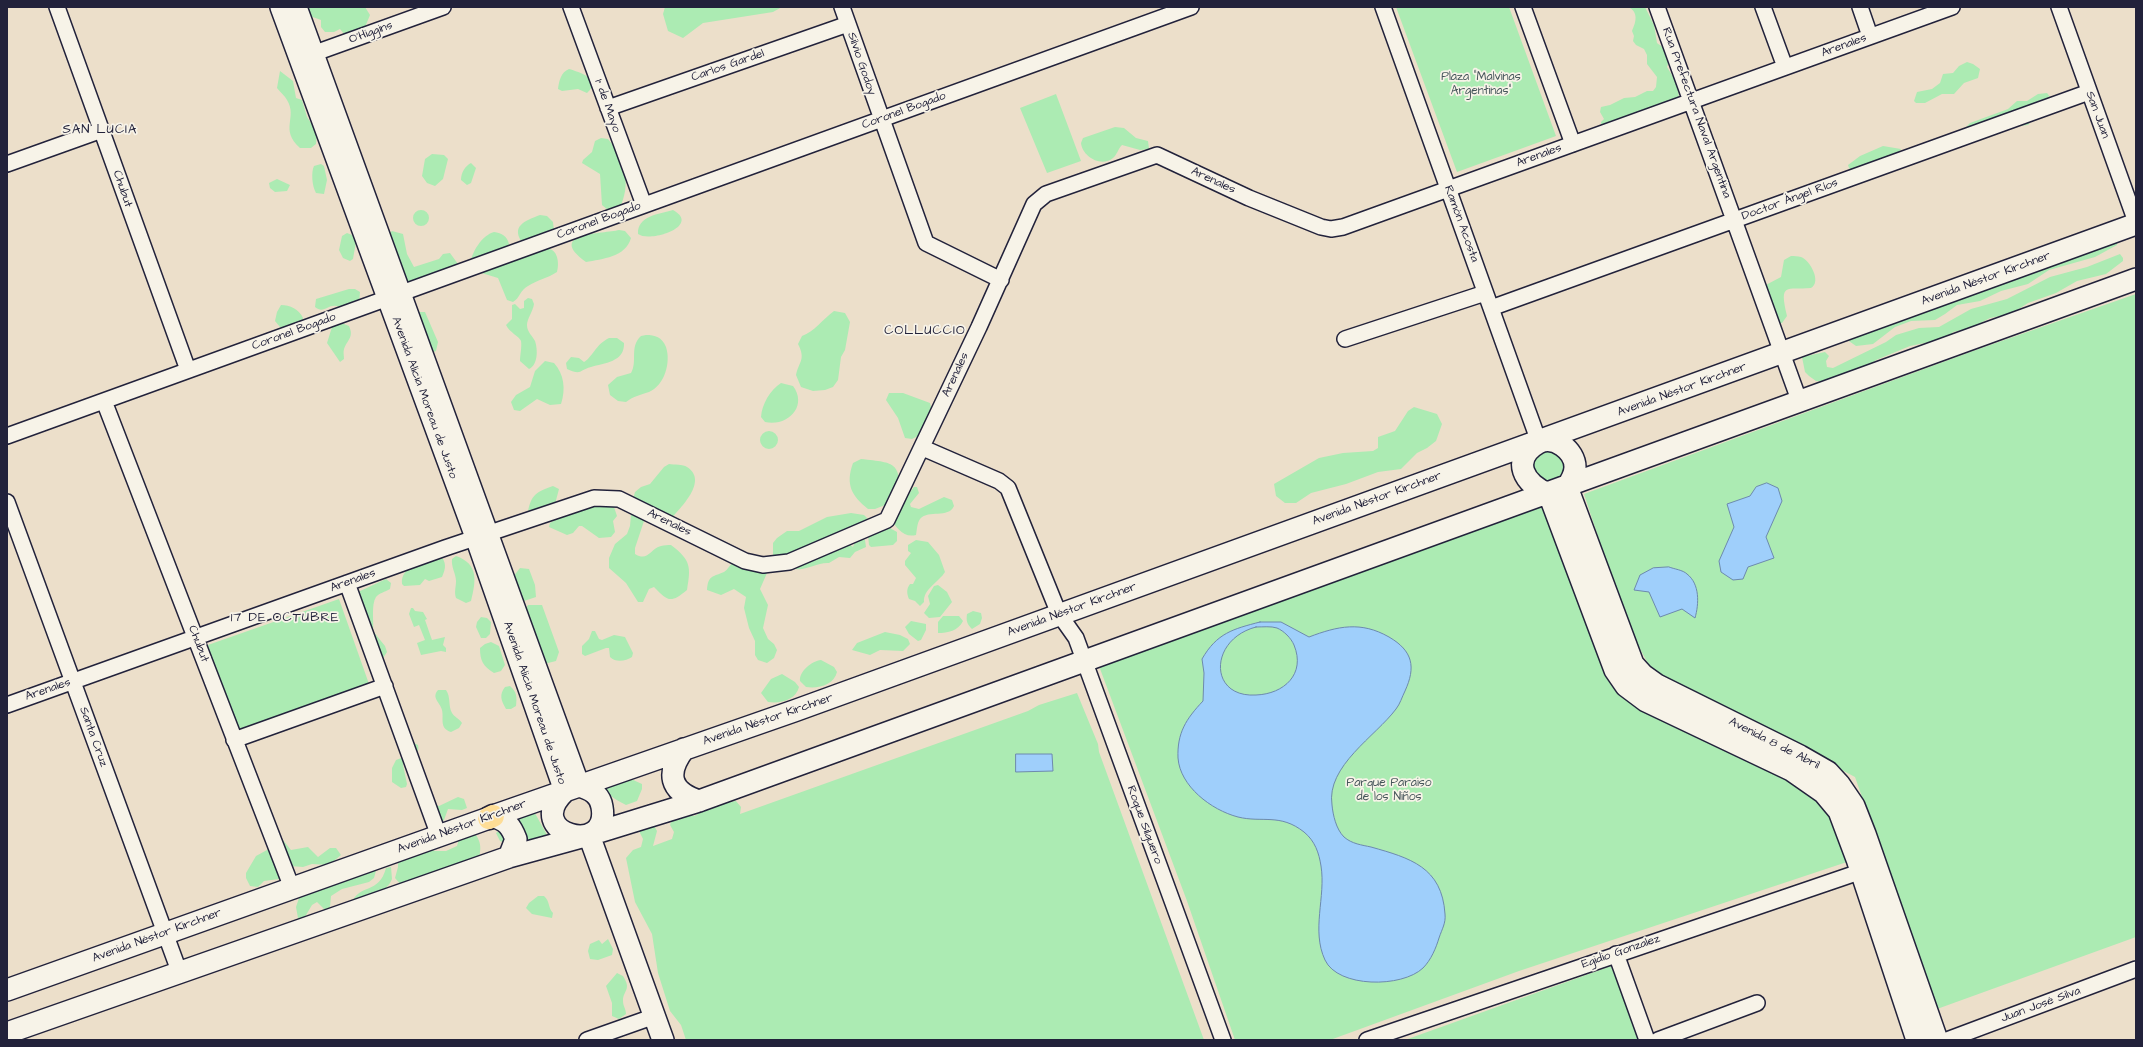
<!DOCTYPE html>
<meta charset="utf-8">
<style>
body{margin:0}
#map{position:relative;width:2143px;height:1047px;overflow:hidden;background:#ecdfca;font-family:"Architects Daughter",sans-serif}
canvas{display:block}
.frame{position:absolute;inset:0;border:8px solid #22223b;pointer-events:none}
</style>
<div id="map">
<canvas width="2143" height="1047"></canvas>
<div class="frame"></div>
</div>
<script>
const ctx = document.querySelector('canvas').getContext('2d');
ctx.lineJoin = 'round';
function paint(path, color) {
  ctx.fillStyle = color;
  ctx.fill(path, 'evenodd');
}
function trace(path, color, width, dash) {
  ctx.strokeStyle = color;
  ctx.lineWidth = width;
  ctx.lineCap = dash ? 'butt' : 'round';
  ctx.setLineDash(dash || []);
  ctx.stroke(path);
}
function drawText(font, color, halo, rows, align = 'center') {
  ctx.font = font + ' "Architects Daughter",sans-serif';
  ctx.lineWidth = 3.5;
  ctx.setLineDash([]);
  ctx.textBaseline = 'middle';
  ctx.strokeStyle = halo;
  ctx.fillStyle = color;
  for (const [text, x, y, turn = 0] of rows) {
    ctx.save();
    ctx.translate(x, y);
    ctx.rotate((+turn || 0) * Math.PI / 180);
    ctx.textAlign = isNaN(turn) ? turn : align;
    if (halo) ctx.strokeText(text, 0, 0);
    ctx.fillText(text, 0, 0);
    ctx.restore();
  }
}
paint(new Path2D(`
 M 303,7 L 365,7 L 370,15 L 363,32 L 345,35 L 340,29 L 334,32 L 325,32 L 321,27 L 321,20 L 310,16 Z
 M 665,7 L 782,7 L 773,12 L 703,23 L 683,38 L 668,31 L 663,14 Z
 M 1396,7 L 1509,7 L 1556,136 L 1457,172 Z
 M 1628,7 L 1645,7 L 1654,25 L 1657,43 C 1666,49 1672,55 1667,67 L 1678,85 L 1679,100 L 1628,118 L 1625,116 L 1601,126 L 1601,122 L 1604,119 L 1600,112 L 1601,107 L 1610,105 L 1624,98 L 1635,97 L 1647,91 L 1653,91 L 1656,87 L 1657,77 L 1647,64 L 1647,55 L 1644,49 L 1636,45 L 1633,41 L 1634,36 L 1632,31 C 1636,22 1639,12 1628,7 Z
 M 1967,62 L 1973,64 L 1980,69 L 1978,78 L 1964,83 L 1954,94 L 1942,94 L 1925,103 L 1916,103 L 1914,101 L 1917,92 L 1932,89 L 1940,83 L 1943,74 L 1953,73 L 1959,66 Z
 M 569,69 C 579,72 603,79 587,93 L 578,89 L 562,91 L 558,89 C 559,81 561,72 569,69 Z
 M 280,71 L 293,81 L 296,98 L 302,100 L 307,117 L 317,132 L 316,144 L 311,148 L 300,148 C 279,129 298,118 287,100 C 285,96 280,92 277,88 Z
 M 2047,93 L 2051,98 L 2028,125 L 1961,132 L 1970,123 L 2008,109 L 2017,101 L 2027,101 L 2038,94 Z
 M 1056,94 L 1081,161 L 1047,173 L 1020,108 Z
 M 1115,127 L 1124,128 L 1136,138 L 1148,141 L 1149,149 L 1140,150 L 1122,145 C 1118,149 1117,155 1113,158 C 1101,168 1082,156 1081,143 L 1083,138 Z
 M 601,138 L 608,139 C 625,159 632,185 619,209 L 609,211 L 602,205 L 600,174 L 582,163 L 583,160 L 592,152 L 595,141 Z
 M 1883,146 L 1901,149 L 1897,155 L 1855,172 L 1849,168 L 1848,165 L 1860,156 Z
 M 432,154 L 444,155 L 448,159 L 443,179 L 435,186 L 427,183 L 422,176 L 425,159 Z
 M 471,163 L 476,168 L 471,183 L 467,185 L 461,180 C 461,173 465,166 471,163 Z
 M 321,164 L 324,166 L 327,180 L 324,194 L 316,193 C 312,186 311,172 314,166 Z
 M 277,179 L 290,185 L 287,191 L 275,192 L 270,188 L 269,183 Z
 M413 218a8 8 0 1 1 16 0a8 8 0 1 1-16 0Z
 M 673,210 C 702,226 650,243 638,234 C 637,216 659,214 673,210 Z
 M 540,215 L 547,216 L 553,222 L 554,231 L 524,245 C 509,226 525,221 540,215 Z
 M 619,230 L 625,231 L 631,238 C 626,257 602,259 586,262 C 545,232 604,234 619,230 Z
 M 392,231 L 403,234 L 407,254 L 414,267 L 439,259 L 443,254 L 450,253 L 458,264 L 452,281 L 412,295 L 385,238 Z
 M 494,232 C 502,233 507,236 509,244 L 507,249 C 513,252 520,257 527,256 C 533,256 537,252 542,250 C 557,244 560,262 557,272 C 548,278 537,280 528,286 C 520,290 520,298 513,302 L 507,300 L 498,278 L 475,271 L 470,265 C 471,253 482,235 494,232 Z
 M 347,233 L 352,235 L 356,242 L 353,259 L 350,261 L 343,258 L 339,250 L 342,236 Z
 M 2113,239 L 2117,242 L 2117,245 L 2095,257 L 2049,270 L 2028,284 L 2001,291 L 1980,301 L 1957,305 L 1945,314 L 1935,320 L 1911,321 L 1895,327 L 1873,344 L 1856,346 L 1846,339 Z
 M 2120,254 L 2123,258 L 2123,261 L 2106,274 L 2077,281 L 2056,293 L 2028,303 L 2011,314 L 1990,318 L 1971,328 L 1953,332 L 1949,338 L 1910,346 L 1876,360 L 1863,370 L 1824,382 L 1816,381 L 1809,376 L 1805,372 L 1802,357 L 1825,352 L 1829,356 L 1826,361 L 1827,367 L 1833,368 L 1886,342 L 1896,335 L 1919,328 L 1939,327 L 1971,309 L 2007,299 L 2050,277 L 2087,267 Z
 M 1791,256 C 1794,256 1798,256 1801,257 C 1810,260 1822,282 1811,288 C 1786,290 1779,282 1787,316 L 1782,323 L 1779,323 L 1762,287 L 1781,277 L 1784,260 Z
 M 349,289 L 355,289 L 360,292 L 359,303 L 345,310 C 329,298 326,316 315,307 L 316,299 Z
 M 2136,294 L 2136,937 L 1937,1009 L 1855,777 L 1651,669 L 1627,625 L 1584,494 L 1973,351 Z
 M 528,298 L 532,299 L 534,304 C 533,311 527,319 527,325 C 527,332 532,335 535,341 C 538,350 538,365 529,369 L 520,361 C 520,355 522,347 521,341 C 520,337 509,332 506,325 L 512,319 L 512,305 L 515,304 L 520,309 L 524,308 L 524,301 Z
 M 281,305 C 290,305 299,309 303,318 L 302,323 L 287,331 L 280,327 L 275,321 L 277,312 Z
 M 834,311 L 845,313 L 850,322 L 845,350 L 841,357 L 838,380 L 833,387 L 825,390 L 813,391 L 801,387 L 796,375 C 799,361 806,360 798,344 L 802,336 C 814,332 823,319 834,311 Z
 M 419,312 L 425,312 L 438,342 L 436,351 L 428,355 L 416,317 Z
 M 339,322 L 349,326 C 354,337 348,339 344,349 C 343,352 344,356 344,359 L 340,362 L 327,343 L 332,327 Z
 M 646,335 C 655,335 662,337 666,347 C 671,362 665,385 649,392 C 640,395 634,396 626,402 L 618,401 L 610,395 L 608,385 L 617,377 L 631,373 C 638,361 629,347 641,336 Z
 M 609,338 L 617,338 L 624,343 C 625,362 604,363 591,367 C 579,370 582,376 567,369 L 566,363 L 571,357 L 579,358 L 584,362 C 591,359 596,344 609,338 Z
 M 545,361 L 554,363 C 564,374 566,389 561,404 L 550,405 L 537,399 L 520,411 L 514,410 L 511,402 L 516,395 L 530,387 L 535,371 Z
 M 781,383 L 793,386 C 808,406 788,427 765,422 L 761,417 C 762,404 770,390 781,383 Z
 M 889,393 L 903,393 L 930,403 L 932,411 L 924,433 L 912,439 L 905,438 L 898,418 L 886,400 Z
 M 1414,407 L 1437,414 L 1442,424 L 1436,441 L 1427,448 L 1417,453 L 1401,469 L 1378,472 L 1346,484 L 1311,493 L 1296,503 L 1285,503 L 1276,496 L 1274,484 L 1319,458 L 1343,453 L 1373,451 L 1378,448 L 1378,437 L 1395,431 L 1408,411 Z
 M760 440a9 9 0 1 1 18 0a9 9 0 1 1-18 0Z
 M 1542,446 L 1566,457 L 1565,476 L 1542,487 L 1529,461 Z
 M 861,459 C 897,463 900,462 900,499 L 875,509 L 868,509 C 852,496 845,485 853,463 Z
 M 669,464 C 674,465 683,464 687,467 C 709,481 680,508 671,519 L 649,519 L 644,521 L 635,548 L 635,554 C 648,562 650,549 661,546 C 664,545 668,545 671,545 C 691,560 691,567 687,590 C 670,604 668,601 654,587 L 649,589 L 643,602 L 638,602 L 626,583 L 609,568 L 609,558 L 615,544 L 627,534 L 630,526 L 632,503 L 635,492 L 641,487 L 650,484 L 664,467 Z
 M 553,486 L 559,489 L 554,508 L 537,520 L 528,512 C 531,494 537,492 553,486 Z
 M 914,487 L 917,487 L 919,493 L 910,504 L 911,507 L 919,509 L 944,497 L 952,500 L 954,506 C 948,519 929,509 920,519 C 917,523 917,530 916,535 C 903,538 897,528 890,518 Z
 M 583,503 L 613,504 L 617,516 L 613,521 L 615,532 L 611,537 L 599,538 L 582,526 L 579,526 L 573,533 L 567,535 L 549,527 L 550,523 Z
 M 1544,506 L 1618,692 L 1640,710 L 1788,779 L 1815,799 L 1831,816 L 1847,862 L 1519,971 L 1330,1040 L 1235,1040 L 1187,901 L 1099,666 L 1367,570 L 1375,564 L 1398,559 L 1451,539 L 1462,532 L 1479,526 L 1489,526 Z
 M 851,513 L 864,515 L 868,519 L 866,525 L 775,562 L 773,555 L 773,543 L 777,538 L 787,531 L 799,531 L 827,517 Z
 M 888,527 L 897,532 L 897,541 L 893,545 L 871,547 L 869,545 L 868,535 Z
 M 856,538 L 865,540 L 866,547 L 855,552 L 850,558 L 839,557 L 829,563 C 818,562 805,571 796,569 L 796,566 L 848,543 L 853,547 Z
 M 916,540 L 928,542 L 939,555 L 945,572 C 939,582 923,589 924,602 L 920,606 L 915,601 L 909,599 C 907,594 906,589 910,584 L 913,584 L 916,578 L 905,565 L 905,561 L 911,553 L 908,551 L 908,545 Z
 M 439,554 C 447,562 446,568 442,577 L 429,581 L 425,579 L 420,585 L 404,586 L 402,584 C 400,566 425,560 439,554 Z
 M 456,556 C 479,564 476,581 471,601 L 466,603 L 456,598 C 454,592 456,587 456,581 C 456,574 451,567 452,559 Z
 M 733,563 L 765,571 L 767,573 L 760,589 L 768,605 L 763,628 L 768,639 L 774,644 L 777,650 L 774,658 L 767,663 L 758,660 L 755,655 L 755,641 L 749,628 L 744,608 L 746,597 L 734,589 L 721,595 L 707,590 C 708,575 713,577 724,572 C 728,570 729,565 733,563 Z
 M 520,568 L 529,569 L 535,585 L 536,597 L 524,601 L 513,591 L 513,577 Z
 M 386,579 L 391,583 L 390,589 C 385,592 379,593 376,597 C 371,605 374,621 373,631 L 385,646 L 387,652 L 381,661 L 358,592 Z
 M 938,585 L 947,592 L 952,602 L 940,617 L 929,618 L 924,613 L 930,604 L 928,596 L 934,586 Z
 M 339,599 L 369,684 L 236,731 L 205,646 Z
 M 528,605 L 542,605 L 559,652 L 556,661 L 540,665 L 521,616 Z
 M 411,608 L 413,608 L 415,611 L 423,612 L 427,619 L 425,620 L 432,640 L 445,637 L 443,645 L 446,648 L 446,652 L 441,651 L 421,655 L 417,643 L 425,640 L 419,625 L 414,627 L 409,614 Z
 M 973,611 L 981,613 L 982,618 L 980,624 L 972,629 C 967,624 966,621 967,614 Z
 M 943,616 L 959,616 L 963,621 C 958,631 948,633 938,633 L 938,622 Z
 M 481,617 L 487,618 L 491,622 L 490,634 L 486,638 L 481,638 L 476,627 L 477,622 Z
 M 911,621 L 926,624 L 926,630 L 921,640 L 918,641 L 909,634 L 905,627 Z
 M 592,631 L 595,631 L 599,639 L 602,640 L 614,635 L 625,637 L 633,653 L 632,657 C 626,661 616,663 610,657 L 609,648 L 606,648 L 585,656 L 582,654 L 582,646 L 589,639 Z
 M 885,632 L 900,635 L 908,639 L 910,644 L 903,651 L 880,650 L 870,655 L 852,650 L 857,643 Z
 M 491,642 L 499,646 L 505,665 L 501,671 L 494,673 C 483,666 480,661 480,648 L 485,644 Z
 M 821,660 L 834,667 L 837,672 C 834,685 818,689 806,687 L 800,681 C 799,671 812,661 821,660 Z
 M 782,674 L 795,682 L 799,687 C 796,700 780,704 768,702 L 761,693 L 771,679 Z
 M 510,686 C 517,692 517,697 516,706 L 511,709 L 506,709 C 501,700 499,695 505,687 Z
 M 438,690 L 446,690 C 451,697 448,706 452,713 C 454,717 459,718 462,723 L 459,728 L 451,732 C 439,728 444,719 442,710 C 440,702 431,698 438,690 Z
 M 1077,693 L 1098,744 L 1099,752 L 1204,1040 L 686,1040 L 681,1025 L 670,1011 L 658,973 L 652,934 L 635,902 L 626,858 L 633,850 L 641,847 L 643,839 L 639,831 L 642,823 L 652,822 L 657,831 L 653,846 L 672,839 L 674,832 L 670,825 L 673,817 L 687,812 L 693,816 L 697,815 L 701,806 L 736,801 L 741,807 L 740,814 L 1028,711 L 1039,705 Z
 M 412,742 L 418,745 C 421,756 407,757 403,765 L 407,784 L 406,787 L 401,788 L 392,782 L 392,768 L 396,760 L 404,757 Z
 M 631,779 L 642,784 L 642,789 L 637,801 L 626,805 C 614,799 608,796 604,783 Z
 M 427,782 L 432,792 L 430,804 L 439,806 L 458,797 L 464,799 L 467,808 L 462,810 L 448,809 L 444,820 L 440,824 L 414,791 L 414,786 Z
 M 531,806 L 547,835 L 533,855 L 500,841 L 496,833 Z
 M 473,831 C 484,844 481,853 475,868 L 402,886 L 395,878 L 398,867 L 398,855 L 426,843 L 434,851 L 446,851 L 457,846 L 460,835 Z
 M 278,834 L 291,850 L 308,847 L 318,857 L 330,848 L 336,848 L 341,855 L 329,865 L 312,864 L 303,867 L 290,866 L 279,879 L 264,881 L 258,887 L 250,886 L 246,878 L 246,873 L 256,856 L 267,850 Z
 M 377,867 L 374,878 L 369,882 L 342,889 L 331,896 L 330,907 L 325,910 L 317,902 L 312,905 L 303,920 L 298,918 L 296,907 L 300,895 Z
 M 391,867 L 392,879 C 386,894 367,898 352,903 C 359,883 379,895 386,868 Z
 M 538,896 L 544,896 C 550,901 548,908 553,913 L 552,918 L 532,914 L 526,908 L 529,903 Z
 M 608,939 L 613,949 L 612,955 L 598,960 L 590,959 L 588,951 L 590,944 L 599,940 L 602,944 Z
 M 1611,966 L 1639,1040 L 1405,1040 Z
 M 617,973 L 623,976 C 632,990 623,990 623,1001 C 623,1006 626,1009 626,1014 L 619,1019 L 612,1016 L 612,1003 L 606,986 Z`), '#acebb3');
const water = new Path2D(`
 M 1767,483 L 1778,488 L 1782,501 L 1766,537 L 1774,558 L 1748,567 L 1743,579 L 1733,580 L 1721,572 L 1719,561 L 1734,527 L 1727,504 L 1750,496 L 1756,487 Z
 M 1669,567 C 1674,569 1683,570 1687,574 C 1700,584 1699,604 1695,618 L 1682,609 L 1660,617 L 1649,592 L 1634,590 L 1640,575 L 1653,568 Z
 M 1260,622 L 1281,622 L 1309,637 C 1338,626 1361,621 1389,637 C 1413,651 1416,667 1405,691 C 1402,697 1400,704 1396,709 C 1376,736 1326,766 1332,805 C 1333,815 1336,829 1344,837 C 1352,844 1362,845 1371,847 C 1410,858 1442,867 1445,914 C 1446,923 1442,929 1439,938 C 1436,948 1431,960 1423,968 C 1402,988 1338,988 1325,960 C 1311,930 1326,897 1321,866 C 1319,853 1315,841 1304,832 C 1280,813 1262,823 1238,817 C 1211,810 1180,786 1178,758 C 1177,733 1186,719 1203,701 L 1204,673 L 1202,659 C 1217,633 1233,629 1260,622 ZM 1256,627 C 1263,627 1271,626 1277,628 C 1284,631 1291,638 1294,645 C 1306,674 1284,694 1256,695 C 1208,698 1209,639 1256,627 Z
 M 1016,754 L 1052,754 L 1053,771 L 1016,772 Z`);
paint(water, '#9fcffb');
trace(water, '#6d8aae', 1);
const minor = new Path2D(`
 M 57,7 L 188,370
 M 571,7 L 644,205
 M 842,7 L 926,243 L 1001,280
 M 1383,7 L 1539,442
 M 1523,7 L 1573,144
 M 1657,7 L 1799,400
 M 1763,7 L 1785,67
 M 1860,7 L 1870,36
 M 2059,7 L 2136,222
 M 304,57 L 443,7
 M 608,108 L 848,24
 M 7,164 L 102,130
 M 1491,308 L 2089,92
 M 1345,339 L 1485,293
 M 104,401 L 292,888
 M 7,436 L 1191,7
 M 923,448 L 999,481 L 1008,488 L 1059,614 L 1076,638 L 1223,1040
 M 7,502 L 179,971
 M 347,583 L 439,836
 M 7,705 L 445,548 L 594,498 L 619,499 L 745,561 L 763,565 L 789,562 L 887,520 L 979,327 L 1034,204 L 1046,194 L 1157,155 L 1249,198 L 1321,227 L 1331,229 L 1343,227 L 1952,7
 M 234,740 L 385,686
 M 1616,954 L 1647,1040
 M 587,1040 L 655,1016
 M 1367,1040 L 1871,868
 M 1658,1040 L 1757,1003
 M 1947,1040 L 2136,969`);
const secondary = new Path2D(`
 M 281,7 L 476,537 L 565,791 C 520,834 611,858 602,807 C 600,794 590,789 579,786 L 296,7
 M 1567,487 C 1571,481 1575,475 1575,467 C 1575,451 1554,434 1538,443 C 1510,459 1524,485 1549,494 L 1615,670 L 1626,686 L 1646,701 L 1791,770 L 1824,793 L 1839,811 L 1857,859 L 1917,1040
 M 1567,487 L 1633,664 L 1643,675 L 1657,685 L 1800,756 L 1828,772 L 1839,784 L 1854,806 L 1865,834 L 1937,1040
 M 684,749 C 666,773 669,791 699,801
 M 493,816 L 794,711 L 2136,224
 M 493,816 C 507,821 511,826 516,839 L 509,857
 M 589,835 L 663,1040
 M 7,990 L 489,818
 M 7,1033 L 509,857 L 589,835 L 699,801 L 2136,279`);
const primary = new Path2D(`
 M 489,818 L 493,816`);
trace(minor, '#22223b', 18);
trace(secondary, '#22223b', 24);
trace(primary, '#22223b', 25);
trace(minor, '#f7f3e8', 15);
trace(secondary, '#f7f3e8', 21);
trace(primary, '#fedd96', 22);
drawText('12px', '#22223b', '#f7f3e8', [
 ["O'Higgins",371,33,-20],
 ["Arenales",1844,46,-20],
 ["Silvio Godoy",861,64,71],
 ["Carlos Gardel",728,66,-19],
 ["1° de Mayo",607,106,70],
 ["Coronel Bogado",904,111,-20],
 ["Rua Prefectura Naval Argentina",1696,113,70],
 ["San Juan",2097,115,70],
 ["Arenales",1539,156,-20],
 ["Arenales",1213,181,25],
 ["Chubut",122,189,71],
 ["Doctor Ángel Ríos",1790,200,-20],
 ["Coronel Bogado",599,221,-20],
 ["Ramón Acosta",1461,224,70],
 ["Avenida Néstor Kirchner",1986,279,-20],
 ["Coronel Bogado",294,332,-20],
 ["Arenales",956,375,-65],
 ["Avenida Néstor Kirchner",1682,390,-20],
 ["Avenida Alicia Moreau de Justo",424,398,70],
 ["Avenida Néstor Kirchner",1377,499,-20],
 ["Arenales",669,523,26],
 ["Arenales",353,581,-20],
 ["Avenida Néstor Kirchner",1072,610,-20],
 ["Chubut",198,644,69],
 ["Arenales",48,690,-19],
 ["Avenida Alicia Moreau de Justo",534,703,71],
 ["Avenida Néstor Kirchner",768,720,-19],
 ["Santa Cruz",93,737,70],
 ["Avenida 8 de Abril",1774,744,27],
 ["Roque Silguero",1144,825,70],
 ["Avenida Néstor Kirchner",462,827,-20],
 ["Avenida Néstor Kirchner",157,936,-20],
 ["Egidio Gonzalez",1621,952,-19],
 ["Juan José Silva",2041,1005,-20]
]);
drawText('12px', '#445459', '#f7f3e8', [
 ["Plaza \"Malvinas",1481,77],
 ["Argentinas\"",1481,91],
 ["Parque Paraiso",1389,783],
 ["de los Niños",1389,797]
]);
ctx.letterSpacing = '1px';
drawText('13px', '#22223b', '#f7f3e8', [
 ["SAN LUCIA",100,130],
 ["COLLUCCIO",925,331],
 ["17 DE OCTUBRE",285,618]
]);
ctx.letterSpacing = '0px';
</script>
